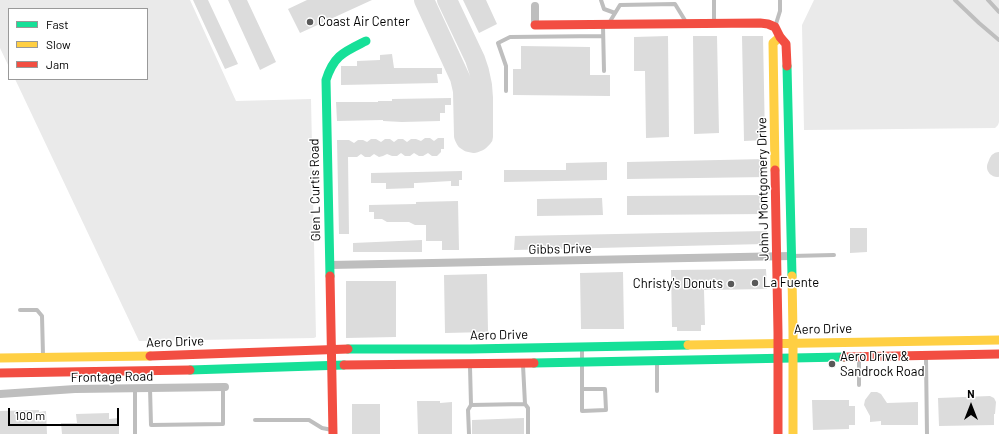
<!DOCTYPE html>
<style>
body{margin:0}
#map{position:relative;width:999px;height:434px;overflow:hidden;background:#fff;font-family:Barlow,sans-serif}
canvas{display:block}
.legend{position:absolute;left:8px;top:8px;width:140px;height:72px;box-sizing:border-box;background:#fff;border:1px solid #999;margin:0;padding:5px 7px;list-style:none;font-size:12px;color:#000}
.legend li{display:flex;align-items:center;gap:8px;height:20px}
.legend b{width:20px;border:1px solid #999}
.north{position:absolute;left:951px;top:386px;width:40px;height:40px;-webkit-text-stroke:3px #fff;paint-order:stroke;rotate:0deg;font-size:11px;font-weight:700;line-height:16px;text-align:center;color:#000}
.north::after{content:'';display:block;margin:auto;width:14px;height:18px;background:#000;clip-path:polygon(50% 0,100% 100%,50% 72%,0 100%)}
.scale{position:absolute;left:8px;top:408px;width:111px;height:18px;box-sizing:border-box;border:2px solid #000;border-top:0;padding-left:5px;font-size:12px;line-height:14px;white-space:nowrap;color:#000;-webkit-text-stroke:3px #fff;paint-order:stroke}
</style>
<div id="map">
<canvas width="999" height="434"></canvas>
<ul class="legend">
<li><b style="height:5px;background:#16e098"></b>Fast</li>
<li><b style="height:5px;background:#ffcf43"></b>Slow</li>
<li><b style="height:5px;background:#f24e42"></b>Jam</li>
</ul>
<div class="north">N</div>
<div class="scale">100 m</div>
</div>
<script>
const ctx = document.querySelector('canvas').getContext('2d');
ctx.lineJoin = 'round';
function paint(path, color) {
  ctx.fillStyle = color;
  ctx.fill(path, 'evenodd');
}
function trace(path, color, width, dash) {
  ctx.strokeStyle = color;
  ctx.lineWidth = width;
  ctx.lineCap = dash ? 'butt' : 'round';
  ctx.setLineDash(dash || []);
  ctx.stroke(path);
}
function drawText(font, color, halo, rows, align = 'center') {
  ctx.font = font + ' Barlow,sans-serif';
  ctx.lineWidth = 3;
  ctx.setLineDash([]);
  ctx.textBaseline = 'middle';
  ctx.strokeStyle = halo;
  ctx.fillStyle = color;
  for (const [text, x, y, turn = 0] of rows) {
    ctx.save();
    ctx.translate(x, y);
    ctx.rotate((+turn || 0) * Math.PI / 180);
    ctx.textAlign = isNaN(turn) ? turn : align;
    if (halo) ctx.strokeText(text, 0, 0);
    ctx.fillText(text, 0, 0);
    ctx.restore();
  }
}
paint(new Path2D(`
 M 0,0 L 190,0 L 236,101 L 311,99 L 316,337 L 314,338 L 139,341 L 15,79 L 147,79 L 147,9 L 9,9 L 9,67 L 0,48 Z
 M 814,0 L 999,0 L 999,122 L 998,125 L 995,128 L 804,130 L 802,25 Z`), '#eaeaea');
trace(new Path2D(`
 M 424,0 L 460,78 L 463,91 L 464,136 L 466,140 L 469,142 L 474,143 L 479,141 L 483,137 L 483,98 L 482,85 L 479,71 L 475,59 L 447,0
 M 997,167 L 999,162`), '#dedede', 20);
paint(new Path2D(`
 M 193,0 L 208,0 L 238,64 L 225,69 Z
 M 228,0 L 247,0 L 276,62 L 260,70 Z
 M 307,0 L 372,0 L 300,33 L 288,9 Z
 M 463,0 L 486,0 L 497,24 L 479,33 Z
 M 668,36 L 669,137 L 646,138 L 645,71 L 634,71 L 634,37 Z
 M 693,36 L 717,36 L 719,133 L 694,134 Z
 M 742,36 L 763,36 L 765,140 L 744,141 Z
 M 521,46 L 590,47 L 590,75 L 610,75 L 610,96 L 513,95 L 513,69 L 521,69 Z
 M 392,54 L 394,68 L 442,68 L 442,74 L 437,74 L 438,83 L 341,85 L 341,66 L 357,66 L 357,61 L 380,60 L 380,55 Z
 M 451,98 L 451,105 L 445,105 L 445,113 L 440,113 L 440,121 L 402,122 L 383,121 L 383,120 L 337,121 L 336,102 L 378,102 L 378,101 L 392,101 L 392,99 Z
 M 425,138 L 430,138 L 434,141 L 438,138 L 444,138 L 444,149 L 441,149 L 441,152 L 437,156 L 432,156 L 428,153 L 423,156 L 419,156 L 414,153 L 410,156 L 405,156 L 401,153 L 397,156 L 392,156 L 387,154 L 383,156 L 379,157 L 374,154 L 370,157 L 365,157 L 361,154 L 357,157 L 348,157 L 349,234 L 339,234 L 337,140 L 349,140 L 354,143 L 358,140 L 363,140 L 367,142 L 371,139 L 376,139 L 381,142 L 385,139 L 390,139 L 394,142 L 398,139 L 403,139 L 407,142 L 411,139 L 416,139 L 421,141 Z
 M 766,159 L 767,177 L 627,179 L 627,162 Z
 M 607,162 L 607,180 L 504,182 L 504,170 L 566,170 L 566,163 Z
 M 462,171 L 462,180 L 459,180 L 459,186 L 451,186 L 451,181 L 416,183 L 414,183 L 414,188 L 386,189 L 386,183 L 371,183 L 371,173 Z
 M 766,195 L 767,214 L 627,215 L 627,196 Z
 M 602,198 L 603,215 L 537,216 L 537,199 Z
 M 458,201 L 459,250 L 442,250 L 442,241 L 426,241 L 426,225 L 415,225 L 409,222 L 387,222 L 382,219 L 374,219 L 374,212 L 369,212 L 369,205 L 416,204 L 416,202 Z
 M 850,228 L 867,228 L 867,252 L 850,253 Z
 M 767,231 L 768,240 L 764,244 L 514,250 L 515,236 Z
 M 422,240 L 422,252 L 353,252 L 353,243 Z
 M 766,269 L 767,289 L 704,290 L 705,325 L 701,325 L 701,331 L 677,331 L 677,327 L 672,327 L 671,270 Z
 M 623,272 L 624,329 L 581,329 L 580,273 Z
 M 487,274 L 488,332 L 445,333 L 444,275 Z
 M 346,281 L 396,281 L 396,337 L 346,338 Z
 M 871,392 L 877,392 L 881,394 L 887,403 L 918,402 L 918,425 L 881,425 L 881,421 L 870,422 L 870,416 L 864,405 L 865,400 Z
 M 990,396 L 994,398 L 996,402 L 995,414 L 994,414 L 994,425 L 939,426 L 938,398 Z
 M 812,400 L 849,400 L 849,406 L 855,406 L 855,425 L 849,425 L 849,429 L 813,430 Z
 M 417,401 L 440,401 L 440,403 L 452,402 L 452,434 L 418,434 Z
 M 352,404 L 380,404 L 380,434 L 352,434 Z
 M 39,410 L 39,412 L 46,411 L 47,434 L 0,434 L 0,411 Z
 M 109,413 L 109,419 L 119,418 L 119,434 L 62,434 L 61,423 L 77,423 L 76,414 Z
 M 524,418 L 524,434 L 472,434 L 472,420 Z`), '#dcdcdc');
trace(new Path2D(`
 M 601,0 L 604,9 L 615,13
 M 955,0 L 979,23 L 999,40
 M 988,0 L 999,12
 M 609,23 L 620,5 L 675,4 L 686,22
 M 714,24 L 714,0
 M 603,26 L 604,71
 M 775,27 L 780,11 L 780,0
 M 506,91 L 506,66 L 498,43 L 510,37 L 603,36
 M 791,256 L 834,255
 M 20,310 L 37,310 L 42,316 L 43,355
 M 582,349 L 582,411 L 606,410 L 605,389 L 582,389
 M 859,357 L 859,385
 M 926,358 L 927,434
 M 657,362 L 657,391
 M 470,367 L 471,405 L 525,404 L 523,365
 M 150,388 L 151,425 L 223,424 L 223,387
 M 135,389 L 135,434
 M 525,404 L 528,408 L 528,434
 M 255,420 L 309,420 L 322,428 L 332,430
 M 469,434 L 468,410 L 471,405`), '#bebebe', 4);
trace(new Path2D(`
 M 535,6 L 535,25
 M 330,265 L 791,256
 M 0,394 L 75,389 L 225,387`), '#bebebe', 8);
trace(new Path2D(`
 M 787,66 L 792,276
 M 330,276 L 326,80 C 334,55 344,52 366,41
 M 348,349 L 470,349 L 688,345
 M 534,363 L 844,357
 M 190,370 L 344,365`), '#16e098', 9);
trace(new Path2D(`
 M 775,170 L 773,43 L 780,37
 M 792,276 L 793,333 L 793,434
 M 688,345 L 999,340
 M 0,358 L 150,356`), '#ffcf43', 9);
trace(new Path2D(`
 M 535,25 L 760,23 L 768,24 L 775,27 L 780,37 L 786,44 L 787,66
 M 775,170 L 778,333 L 778,434
 M 330,276 L 333,434
 M 150,356 L 348,349
 M 844,357 L 999,354
 M 344,365 L 534,363
 M 0,373 L 190,370`), '#f24e42', 9);
for (const [x, y, r, color] of [
 [310,22,4,"#595959"],
 [755,283,4,"#595959"],
 [731,284,4,"#595959"],
 [832,364,4,"#595959"]
]) {
  const dot = new Path2D();
  dot.arc(x, y, r, 0, 2 * Math.PI);
  ctx.fillStyle = color;
  ctx.fill(dot);
  trace(dot, '#fff', 1.5);
}
drawText('13px', '#000', '#fff', [
 ["Coast Air Center",318,22],
 ["La Fuente",763,283],
 ["Christy's Donuts",723,284,"right"],
 ["Aero Drive &",840,357],
 ["Sandrock Road",840,372]
], 'left');
drawText('13px', '#000', '#fff', [
 ["John J Montgomery Drive",763,189,-91],
 ["Glen L Curtis Road",315,190,-91],
 ["Gibbs Drive",560,249,-1],
 ["Aero Drive",823,329,-1],
 ["Aero Drive",499,335,-1],
 ["Aero Drive",175,342,-2],
 ["Frontage Road",112,377,-1]
]);
</script>
